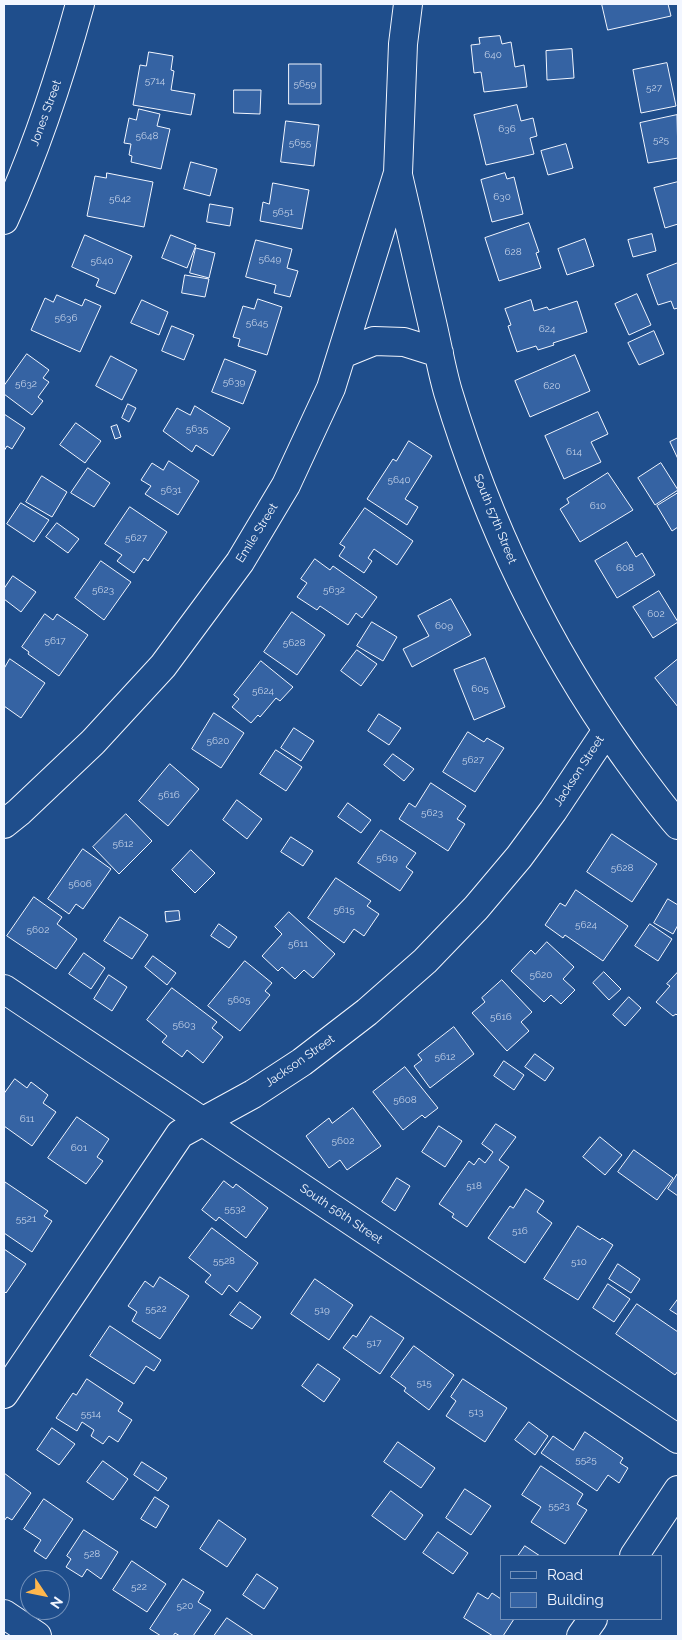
<!DOCTYPE html>
<style>
body{margin:0}
#map{position:relative;width:682px;height:1640px;overflow:hidden;background:#1f4e8c;font-family:Raleway,sans-serif}
canvas{display:block}
.frame{position:absolute;inset:0;border:5px solid #f2f6ff;pointer-events:none}
.legend{position:absolute;left:500px;top:1555px;width:162px;height:65px;box-sizing:border-box;background:#1f4e8c;border:1px solid #7391ba;margin:0;padding:6px 9px;list-style:none;font-size:15px;color:#f2f6ff}
.legend li{display:flex;align-items:center;gap:10px;height:25px}
.legend b{width:25px;border:1px solid #7391ba}
.north{position:absolute;left:20px;top:1570px;width:50px;height:50px;box-sizing:border-box;background:#1f4e8c;border:1px solid #7391ba;border-radius:50%;rotate:124deg;font-size:14px;font-weight:700;line-height:20px;text-align:center;color:#f2f6ff}
.north::after{content:'';display:block;margin:auto;width:18px;height:22px;background:#ffb74d;clip-path:polygon(50% 0,100% 100%,50% 72%,0 100%)}
</style>
<div id="map">
<canvas width="682" height="1640"></canvas>
<div class="frame"></div>
<ul class="legend">
<li><b style="height:6px;background:#1f4e8c"></b>Road</li>
<li><b style="height:14px;background:#3563a3"></b>Building</li>
</ul>
<div class="north">N</div>
</div>
<script>
const ctx = document.querySelector('canvas').getContext('2d');
ctx.lineJoin = 'round';
function paint(path, color) {
  ctx.fillStyle = color;
  ctx.fill(path, 'evenodd');
}
function trace(path, color, width, dash) {
  ctx.strokeStyle = color;
  ctx.lineWidth = width;
  ctx.lineCap = dash ? 'butt' : 'round';
  ctx.setLineDash(dash || []);
  ctx.stroke(path);
}
function drawText(font, color, halo, rows, align = 'center') {
  ctx.font = font + ' Raleway,sans-serif';
  ctx.lineWidth = 4;
  ctx.setLineDash([]);
  ctx.textBaseline = 'middle';
  ctx.strokeStyle = halo;
  ctx.fillStyle = color;
  for (const [text, x, y, turn = 0] of rows) {
    ctx.save();
    ctx.translate(x, y);
    ctx.rotate((+turn || 0) * Math.PI / 180);
    ctx.textAlign = isNaN(turn) ? turn : align;
    if (halo) ctx.strokeText(text, 0, 0);
    ctx.fillText(text, 0, 0);
    ctx.restore();
  }
}
const building = new Path2D(`
 M 602,4 L 668,4 L 671,16 L 608,30 Z
 M 500,36 L 502,44 L 511,42 L 515,67 L 524,65 L 527,87 L 484,92 L 481,72 L 474,73 L 471,45 L 480,44 L 479,38 Z
 M 572,49 L 574,78 L 547,80 L 546,51 Z
 M 149,52 L 173,56 L 171,70 L 174,71 L 171,90 L 195,94 L 191,115 L 133,105 L 140,65 L 146,66 Z
 M 667,63 L 676,106 L 641,113 L 633,70 Z
 M 289,64 L 321,64 L 321,104 L 289,104 Z
 M 234,90 L 261,90 L 260,114 L 234,113 Z
 M 517,105 L 521,121 L 533,118 L 537,136 L 530,138 L 534,154 L 486,165 L 474,115 Z
 M 139,109 L 160,114 L 157,126 L 170,129 L 161,169 L 131,162 L 132,156 L 129,155 L 131,144 L 124,143 L 129,118 L 136,120 Z
 M 677,115 L 678,158 L 648,163 L 640,123 Z
 M 286,121 L 319,125 L 314,166 L 281,162 Z
 M 566,144 L 573,168 L 548,175 L 541,151 Z
 M 191,162 L 217,169 L 210,196 L 184,189 Z
 M 107,173 L 153,182 L 144,227 L 87,216 L 95,176 L 106,178 Z
 M 505,173 L 507,179 L 514,177 L 523,214 L 492,222 L 481,180 Z
 M 678,182 L 678,224 L 665,228 L 654,188 Z
 M 273,183 L 309,190 L 302,229 L 260,221 L 263,202 L 269,204 Z
 M 210,204 L 233,208 L 230,226 L 207,222 Z
 M 529,223 L 539,252 L 536,253 L 541,268 L 499,281 L 485,238 Z
 M 652,234 L 656,251 L 633,257 L 628,240 Z
 M 85,235 L 132,256 L 115,294 L 96,286 L 99,279 L 72,267 Z
 M 171,235 L 196,245 L 187,268 L 162,258 Z
 M 585,239 L 594,266 L 567,275 L 558,249 Z
 M 256,240 L 292,249 L 287,268 L 298,271 L 290,297 L 274,293 L 276,285 L 246,277 Z
 M 196,248 L 215,253 L 209,278 L 190,273 Z
 M 678,263 L 678,308 L 674,309 L 671,301 L 658,305 L 647,275 Z
 M 185,275 L 209,279 L 205,297 L 182,293 Z
 M 637,294 L 651,325 L 629,335 L 615,304 Z
 M 57,295 L 82,306 L 85,299 L 101,306 L 80,352 L 31,330 L 45,298 L 53,302 Z
 M 258,299 L 282,307 L 267,355 L 238,346 L 240,339 L 233,337 L 243,306 L 254,309 Z
 M 142,300 L 168,312 L 159,335 L 131,323 Z
 M 531,300 L 534,311 L 547,307 L 549,310 L 577,301 L 587,332 L 553,343 L 554,345 L 538,350 L 536,346 L 517,352 L 508,326 L 511,325 L 505,309 Z
 M 172,326 L 194,335 L 184,360 L 162,351 Z
 M 654,331 L 664,354 L 639,365 L 628,343 Z
 M 27,354 L 49,370 L 43,378 L 49,382 L 38,397 L 43,401 L 32,415 L 4,394 L 4,386 Z
 M 575,355 L 590,391 L 530,417 L 515,381 Z
 M 111,356 L 137,370 L 122,400 L 96,386 Z
 M 225,359 L 256,371 L 243,404 L 212,392 Z
 M 128,404 L 136,408 L 129,422 L 122,418 Z
 M 195,406 L 230,428 L 213,456 L 196,445 L 192,452 L 163,431 L 177,408 L 190,415 Z
 M 598,412 L 608,434 L 591,442 L 601,462 L 564,479 L 545,436 Z
 M 4,414 L 25,428 L 12,449 L 7,446 L 4,451 Z
 M 76,423 L 101,441 L 85,463 L 60,445 Z
 M 117,425 L 121,437 L 115,439 L 111,427 Z
 M 678,438 L 678,459 L 670,442 Z
 M 409,441 L 432,456 L 405,499 L 418,507 L 407,525 L 367,499 L 393,459 L 396,461 Z
 M 169,461 L 199,481 L 178,515 L 145,494 L 151,486 L 141,480 L 152,463 L 163,470 Z
 M 661,463 L 678,490 L 655,505 L 638,478 Z
 M 88,468 L 110,483 L 94,507 L 71,493 Z
 M 608,473 L 633,510 L 580,542 L 560,509 L 569,503 L 567,499 Z
 M 42,476 L 67,492 L 52,517 L 26,502 Z
 M 678,493 L 678,527 L 672,531 L 657,506 Z
 M 21,503 L 49,520 L 34,542 L 7,524 Z
 M 130,507 L 167,532 L 148,561 L 144,558 L 134,573 L 117,561 L 122,555 L 105,544 Z
 M 365,508 L 413,541 L 397,565 L 374,549 L 368,558 L 372,561 L 364,573 L 339,556 L 345,547 L 340,544 Z
 M 57,523 L 79,539 L 68,553 L 46,537 Z
 M 627,542 L 636,557 L 642,553 L 655,575 L 617,598 L 595,561 Z
 M 315,559 L 330,570 L 333,566 L 377,597 L 362,618 L 356,613 L 348,625 L 320,606 L 317,610 L 297,597 L 307,583 L 301,579 Z
 M 101,561 L 131,582 L 104,620 L 75,598 Z
 M 13,576 L 36,592 L 21,612 L 4,599 L 4,589 Z
 M 659,591 L 678,622 L 653,638 L 633,607 Z
 M 451,599 L 471,635 L 412,667 L 403,649 L 429,636 L 418,616 Z
 M 292,612 L 325,635 L 297,675 L 264,652 Z
 M 45,614 L 53,620 L 57,614 L 88,635 L 59,676 L 28,654 L 29,652 L 22,647 Z
 M 372,622 L 397,637 L 383,661 L 357,646 Z
 M 357,650 L 377,664 L 361,686 L 341,671 Z
 M 485,658 L 505,707 L 474,720 L 454,670 Z
 M 10,659 L 45,683 L 21,718 L 4,706 L 4,669 Z
 M 678,659 L 678,707 L 655,678 Z
 M 261,661 L 293,687 L 280,701 L 276,698 L 260,717 L 258,715 L 251,723 L 232,707 L 239,699 L 234,695 Z
 M 214,713 L 244,733 L 221,768 L 192,749 Z
 M 379,714 L 401,728 L 389,745 L 368,731 Z
 M 294,728 L 314,741 L 301,761 L 281,748 Z
 M 468,732 L 484,742 L 487,738 L 504,748 L 475,792 L 443,772 Z
 M 276,750 L 302,767 L 286,791 L 260,774 Z
 M 393,754 L 414,769 L 404,781 L 384,765 Z
 M 170,764 L 199,789 L 168,826 L 139,801 Z
 M 431,783 L 466,806 L 457,819 L 465,824 L 448,851 L 399,819 L 409,803 L 415,807 Z
 M 237,800 L 262,819 L 247,839 L 223,820 Z
 M 348,803 L 371,820 L 361,833 L 338,817 Z
 M 126,814 L 152,841 L 119,874 L 93,847 Z
 M 381,830 L 416,853 L 406,867 L 413,872 L 400,891 L 358,863 Z
 M 612,834 L 657,864 L 632,902 L 587,872 Z
 M 291,837 L 313,851 L 303,866 L 281,852 Z
 M 83,849 L 111,869 L 83,909 L 76,904 L 69,914 L 48,899 Z
 M 191,850 L 215,873 L 195,893 L 172,870 Z
 M 336,878 L 371,901 L 367,906 L 379,914 L 364,936 L 354,929 L 344,943 L 308,918 Z
 M 576,890 L 628,926 L 603,961 L 565,935 L 563,938 L 545,925 L 560,903 L 565,906 Z
 M 34,897 L 62,917 L 57,924 L 77,939 L 56,969 L 7,936 Z
 M 668,899 L 678,905 L 678,925 L 673,934 L 654,923 Z
 M 179,911 L 180,920 L 166,922 L 165,912 Z
 M 289,912 L 335,954 L 313,978 L 304,970 L 295,979 L 282,967 L 278,971 L 262,956 L 282,934 L 275,927 Z
 M 120,917 L 148,935 L 132,959 L 104,941 Z
 M 219,924 L 237,937 L 229,948 L 211,936 Z
 M 650,924 L 672,939 L 658,961 L 635,946 Z
 M 547,942 L 574,967 L 563,979 L 575,990 L 561,1004 L 551,995 L 544,1002 L 511,971 L 531,950 L 535,954 Z
 M 84,953 L 105,968 L 91,989 L 69,974 Z
 M 153,956 L 176,973 L 167,985 L 145,967 Z
 M 245,961 L 272,983 L 265,991 L 270,995 L 240,1031 L 208,1006 Z
 M 604,972 L 621,989 L 609,1000 L 593,983 Z
 M 678,972 L 678,1016 L 676,1014 L 673,1016 L 656,1002 L 670,986 L 667,984 Z
 M 109,975 L 127,987 L 112,1011 L 94,999 Z
 M 502,980 L 532,1012 L 521,1022 L 529,1031 L 507,1051 L 472,1013 L 485,1002 L 482,998 Z
 M 172,988 L 217,1022 L 212,1028 L 223,1037 L 203,1063 L 187,1050 L 182,1057 L 162,1042 L 167,1036 L 147,1020 Z
 M 629,997 L 641,1008 L 625,1026 L 613,1015 Z
 M 454,1027 L 474,1054 L 430,1088 L 414,1066 L 422,1060 L 418,1055 Z
 M 535,1054 L 554,1068 L 545,1081 L 525,1067 Z
 M 504,1061 L 524,1075 L 514,1090 L 494,1076 Z
 M 405,1067 L 438,1108 L 425,1118 L 422,1115 L 403,1130 L 373,1092 Z
 M 15,1079 L 27,1088 L 31,1082 L 48,1095 L 43,1103 L 56,1112 L 32,1146 L 4,1126 L 4,1094 Z
 M 353,1108 L 381,1146 L 347,1170 L 340,1160 L 329,1168 L 306,1136 L 329,1118 L 332,1123 Z
 M 77,1117 L 109,1139 L 97,1157 L 103,1161 L 86,1184 L 48,1158 Z
 M 496,1124 L 516,1137 L 499,1160 L 509,1167 L 467,1227 L 452,1217 L 454,1214 L 439,1204 L 469,1161 L 474,1165 L 479,1158 L 485,1163 L 493,1152 L 482,1144 Z
 M 439,1126 L 462,1141 L 445,1167 L 422,1152 Z
 M 600,1137 L 622,1155 L 605,1175 L 583,1157 Z
 M 634,1150 L 673,1178 L 657,1200 L 618,1172 Z
 M 678,1173 L 678,1196 L 668,1189 Z
 M 397,1178 L 410,1186 L 395,1211 L 382,1202 Z
 M 224,1181 L 233,1188 L 236,1184 L 268,1208 L 246,1238 L 219,1217 L 216,1221 L 202,1210 Z
 M 5,1182 L 48,1211 L 44,1216 L 52,1221 L 32,1252 L 4,1233 Z
 M 526,1189 L 544,1201 L 537,1212 L 552,1223 L 525,1263 L 488,1238 L 510,1206 L 513,1208 Z
 M 578,1226 L 600,1240 L 602,1238 L 613,1245 L 578,1300 L 544,1279 Z
 M 212,1228 L 258,1263 L 237,1292 L 229,1285 L 222,1295 L 205,1282 L 211,1275 L 189,1258 Z
 M 4,1249 L 26,1264 L 6,1293 L 4,1291 Z
 M 618,1264 L 640,1279 L 631,1293 L 609,1279 Z
 M 160,1277 L 189,1296 L 160,1339 L 132,1321 L 137,1312 L 128,1306 L 145,1281 L 153,1287 Z
 M 315,1279 L 353,1305 L 329,1340 L 291,1314 Z
 M 608,1284 L 630,1299 L 614,1322 L 593,1308 Z
 M 678,1299 L 678,1315 L 670,1310 Z
 M 240,1302 L 261,1317 L 252,1329 L 230,1315 Z
 M 637,1304 L 678,1332 L 678,1371 L 675,1375 L 616,1334 Z
 M 371,1316 L 404,1338 L 380,1374 L 343,1348 L 353,1335 L 356,1337 Z
 M 110,1326 L 161,1360 L 154,1371 L 146,1366 L 134,1384 L 90,1356 Z
 M 414,1346 L 454,1375 L 429,1410 L 404,1391 L 406,1388 L 391,1377 Z
 M 318,1364 L 340,1379 L 324,1402 L 302,1386 Z
 M 87,1379 L 123,1403 L 118,1411 L 132,1420 L 118,1442 L 109,1436 L 103,1444 L 91,1436 L 94,1430 L 82,1422 L 77,1431 L 56,1418 L 73,1393 L 76,1395 Z
 M 463,1379 L 507,1408 L 485,1442 L 446,1416 L 456,1401 L 451,1397 Z
 M 529,1422 L 548,1436 L 535,1455 L 515,1440 Z
 M 52,1428 L 75,1444 L 59,1465 L 37,1450 Z
 M 585,1432 L 623,1458 L 620,1463 L 628,1468 L 619,1483 L 608,1475 L 597,1491 L 541,1453 L 553,1436 L 573,1450 Z
 M 398,1442 L 435,1468 L 421,1488 L 384,1462 Z
 M 103,1461 L 128,1479 L 113,1500 L 87,1482 Z
 M 142,1462 L 167,1478 L 158,1491 L 134,1475 Z
 M 541,1466 L 583,1494 L 577,1504 L 587,1510 L 565,1544 L 531,1522 L 541,1507 L 522,1495 Z
 M 4,1473 L 31,1493 L 12,1520 L 7,1517 L 4,1521 Z
 M 465,1489 L 491,1506 L 471,1535 L 446,1518 Z
 M 391,1491 L 423,1515 L 405,1540 L 372,1516 Z
 M 155,1497 L 169,1506 L 156,1528 L 141,1519 Z
 M 44,1499 L 73,1519 L 46,1559 L 34,1551 L 41,1540 L 24,1529 Z
 M 219,1520 L 246,1539 L 227,1567 L 200,1549 Z
 M 84,1530 L 118,1552 L 101,1579 L 87,1569 L 82,1577 L 66,1567 L 71,1559 L 67,1556 Z
 M 438,1532 L 468,1553 L 453,1574 L 423,1553 Z
 M 525,1546 L 540,1556 L 518,1556 Z
 M 132,1561 L 166,1584 L 147,1612 L 113,1590 Z
 M 257,1574 L 278,1588 L 264,1609 L 243,1595 Z
 M 183,1579 L 204,1592 L 198,1602 L 211,1610 L 193,1636 L 180,1636 L 175,1633 L 173,1636 L 161,1636 L 150,1629 Z
 M 478,1593 L 488,1599 L 492,1593 L 501,1599 L 501,1619 L 514,1619 L 503,1636 L 493,1636 L 464,1618 Z
 M 227,1618 L 254,1636 L 214,1636 Z`);
paint(building, '#3563a3');
trace(building, '#f2f6ff', 1);
const minor = new Path2D(`
 M 398,175 C 409,223 420,270 431,318 C 437,343 441,368 448,392 C 487,521 545,643 623,753 C 641,778 658,802 678,825
 M 4,220 C 36,150 60,77 80,4
 M 342,354 L 374,341 L 404,342 L 439,353
 M 4,824 L 19,812 L 93,742 L 163,666 L 240,562 L 286,485 L 331,388 L 398,173 L 403,44 L 408,4
 M 4,989 L 678,1439
 M 4,1394 L 180,1134 L 253,1094 L 302,1062 L 367,1012 L 425,961 L 476,908 L 519,857 L 553,811 L 607,730
 M 634,1556 L 678,1490
 M 4,1614 L 37,1636
 M 581,1636 L 593,1619`);
trace(minor, '#f2f6ff', 30);
trace(minor, '#1f4e8c', 28);
drawText('10px', '#c3d1e8', null, [
 ["640",493,55],
 ["5714",155,81],
 ["5659",305,84],
 ["527",654,88],
 ["636",507,129],
 ["5648",147,136],
 ["525",661,140],
 ["5655",300,143],
 ["630",502,197],
 ["5642",120,199],
 ["5651",283,212],
 ["628",513,252],
 ["5649",270,259],
 ["5640",102,261],
 ["5636",66,318],
 ["5645",257,323],
 ["624",547,329],
 ["5639",234,382],
 ["5632",26,384],
 ["620",552,386],
 ["5635",197,429],
 ["614",574,452],
 ["5640",399,480],
 ["5631",171,490],
 ["610",598,506],
 ["5627",136,538],
 ["608",625,568],
 ["5623",103,590],
 ["5632",334,590],
 ["602",656,614],
 ["609",444,626],
 ["5617",55,641],
 ["5628",294,643],
 ["605",480,689],
 ["5624",263,691],
 ["5620",218,741],
 ["5627",473,760],
 ["5616",169,795],
 ["5623",432,813],
 ["5612",123,844],
 ["5619",387,858],
 ["5628",622,868],
 ["5606",80,884],
 ["5615",344,910],
 ["5624",586,925],
 ["5602",38,930],
 ["5611",298,944],
 ["5620",541,975],
 ["5605",239,1000],
 ["5616",501,1017],
 ["5603",184,1025],
 ["5612",445,1057],
 ["5608",405,1100],
 ["611",27,1119],
 ["5602",343,1141],
 ["601",79,1148],
 ["518",474,1186],
 ["5532",235,1209],
 ["5521",26,1219],
 ["516",520,1231],
 ["5528",224,1261],
 ["510",579,1262],
 ["5522",156,1309],
 ["519",322,1310],
 ["517",374,1343],
 ["515",424,1383],
 ["513",476,1412],
 ["5514",91,1414],
 ["5525",586,1460],
 ["5523",559,1506],
 ["528",92,1554],
 ["522",139,1587],
 ["520",185,1606]
]);
drawText('12px', '#f2f6ff', '#1f4e8c', [
 ["Jones Street",46,113,-70],
 ["South 57th Street",495,519,68],
 ["Emile Street",257,533,-58],
 ["Jackson Street",579,771,-57],
 ["Jackson Street",300,1061,-35],
 ["South 56th Street",341,1214,34]
]);
</script>
